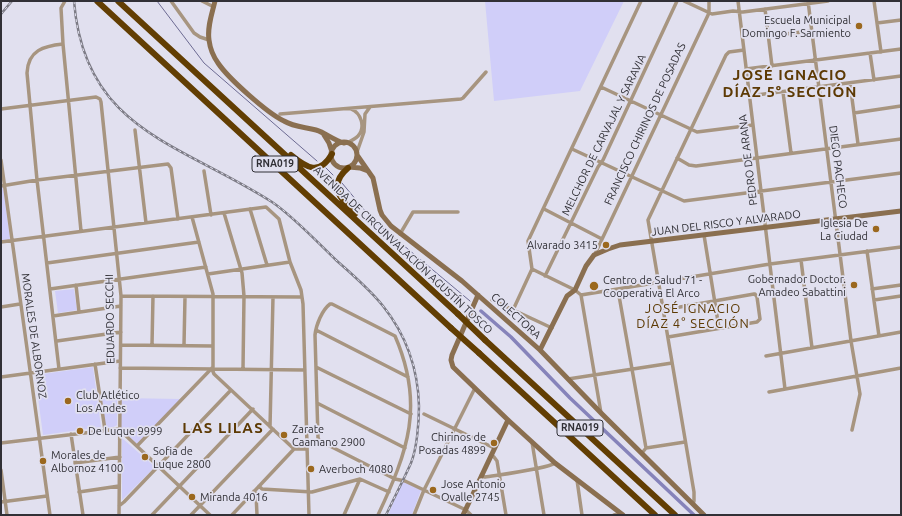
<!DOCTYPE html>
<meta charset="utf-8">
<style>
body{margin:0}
#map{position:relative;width:902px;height:516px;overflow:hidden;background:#e1e0ef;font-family:Ubuntu,sans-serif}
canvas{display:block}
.frame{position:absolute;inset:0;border:2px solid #313036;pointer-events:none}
</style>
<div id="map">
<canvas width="902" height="516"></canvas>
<div class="frame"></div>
</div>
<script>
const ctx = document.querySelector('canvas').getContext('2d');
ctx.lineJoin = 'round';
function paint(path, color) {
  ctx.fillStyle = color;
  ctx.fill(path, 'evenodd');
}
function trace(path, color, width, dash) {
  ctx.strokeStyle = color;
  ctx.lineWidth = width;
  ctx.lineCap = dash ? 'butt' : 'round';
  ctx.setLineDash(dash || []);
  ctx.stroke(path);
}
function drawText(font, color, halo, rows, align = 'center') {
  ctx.font = font + ' Ubuntu,sans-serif';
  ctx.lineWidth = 3.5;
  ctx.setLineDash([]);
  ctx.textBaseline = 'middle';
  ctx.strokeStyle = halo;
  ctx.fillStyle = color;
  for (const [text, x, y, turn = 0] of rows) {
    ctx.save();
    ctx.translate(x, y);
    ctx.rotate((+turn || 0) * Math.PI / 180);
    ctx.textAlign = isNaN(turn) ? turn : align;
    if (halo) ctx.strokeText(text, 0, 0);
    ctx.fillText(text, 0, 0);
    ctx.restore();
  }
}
paint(new Path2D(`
 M 485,1 L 624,1 L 580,91 L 494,101 Z
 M 3,186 L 10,239 L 1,241 L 1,187 Z
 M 74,289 L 77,310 L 58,313 L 55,291 Z
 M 93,367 L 101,427 L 43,435 L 35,375 Z
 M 117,391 L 117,425 C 114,428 108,428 105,426 L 100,394 Z
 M 121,398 L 181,399 L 137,444 L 121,428 Z
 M 122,438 L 155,467 L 122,500 Z
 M 403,481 L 421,490 L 412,515 L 388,515 Z`), '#d0cef9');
trace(new Path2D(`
 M 157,1 L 204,63 L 317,161
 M 326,168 L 333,175
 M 342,183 L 372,219 L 470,301`), '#6c6a92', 1);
trace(new Path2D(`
 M 481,311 L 511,337 L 570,398 L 694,515`), '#8683ba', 3.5);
trace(new Path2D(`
 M 65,1 L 61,8 L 63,44 L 81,231
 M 171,1 L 194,33 L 200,37 L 209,40
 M 202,1 L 214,7
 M 684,1 L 712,14 L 733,11 L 743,12 L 828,1
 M 738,1 L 785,389
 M 808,1 L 851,341 L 860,394 L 852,430
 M 874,1 L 881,52
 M 765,9 L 772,66
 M 877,23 L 901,20
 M 768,36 L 811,31
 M 870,53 L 874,80
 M 746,69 L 901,49
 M 850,83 L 858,144
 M 601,87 L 697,132 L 753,125
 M 783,92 L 791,153
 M 749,96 L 901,76
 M 1,109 L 96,97 L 100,99 L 101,102 L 121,296 L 119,515
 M 854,113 L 901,106
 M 280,114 L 461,99 L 463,98 L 486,72
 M 135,130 L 146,223
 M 347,143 C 351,141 355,139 358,136 C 366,127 361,113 351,109
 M 572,149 L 684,201 L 901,173
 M 357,152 L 364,132 L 365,114 L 370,107
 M 677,158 L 689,165 L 696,166 L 901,139
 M 1,160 L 50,515
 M 204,171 L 211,215
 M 1,186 L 37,180 L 168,164 L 171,168 L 178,219
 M 250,209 L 267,265
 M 544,209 L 602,239
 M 224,213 L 242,273 L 244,296 L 243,369
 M 400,234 L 413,212 L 458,212
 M 704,235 L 719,328
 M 1,242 L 266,207 L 279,219 L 290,262 L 301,290 L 303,304 L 309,515
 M 867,251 L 879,336
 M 595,254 L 709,13 L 709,1
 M 801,260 L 812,348
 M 47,263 L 199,242
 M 532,269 L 575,290 L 581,295 L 770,264 L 901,247
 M 208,274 L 290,262
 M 545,276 L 598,167 L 603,160 L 677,1
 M 76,285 L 79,312
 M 50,289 L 206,267
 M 872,289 L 901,285
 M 618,290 L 646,448 L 642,453
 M 581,295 L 601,413
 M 121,296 L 302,297
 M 492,300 L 552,328
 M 874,300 L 901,296
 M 1,307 L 20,304
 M 513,310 L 532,269 L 528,241 L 641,1
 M 663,310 L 754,294 L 755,294 L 757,297 L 760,319 L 757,322 L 668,337
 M 53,316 L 121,306
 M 316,330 L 408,377
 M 57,341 L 121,332
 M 121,345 L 213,346
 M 152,345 L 153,296
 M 184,345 L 185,297
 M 766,356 L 901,332
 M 95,364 L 105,430
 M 316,367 L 411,414
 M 120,368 L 305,370
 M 59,369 L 37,180 L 27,73 C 28,50 44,46 63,44
 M 212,369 L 214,374 L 294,449 L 307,449
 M 1,377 L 120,361
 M 568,379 L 672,363
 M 769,392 L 901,368
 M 317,403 L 405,448
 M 424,414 L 494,448
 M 270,427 L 273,297
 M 71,434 L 83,515
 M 532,442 L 544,515
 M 1,443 L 118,429 L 124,434 L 210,515
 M 137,446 L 213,367 L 213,294 L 192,217
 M 646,448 L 685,442
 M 491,455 L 494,457 L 497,461 L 506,515
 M 75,463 L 120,457
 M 1,470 L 7,515
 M 481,476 L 485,477 C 497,475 547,469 555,463
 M 577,480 L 582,515
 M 259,486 L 262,489 L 312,492 L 360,479 L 389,492
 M 254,491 L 256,494 L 257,515
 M 79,492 L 119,486
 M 1,502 L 47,496
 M 693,504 L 694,501 L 694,492 L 648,220 L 726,55 L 729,52 L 744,50
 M 119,506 L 124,502 L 231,390
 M 152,515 L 253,409
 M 191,515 L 273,429
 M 232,515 L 294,449
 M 344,515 L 360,479
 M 378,515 C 408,451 425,405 395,336 L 332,304 L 330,304 C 322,310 316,325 315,335 L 318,438 L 320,441 L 395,479 L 405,481 L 466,510 L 471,515
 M 414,515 L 424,490 L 475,388
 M 614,515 L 618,514`), '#a79580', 3.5);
trace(new Path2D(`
 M 215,1 C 212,14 207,27 209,40 C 210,48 213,56 218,63 C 228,78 267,113 284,121 C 294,127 305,127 316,130 C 326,133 333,140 344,143
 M 324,135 L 329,143 L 332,152
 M331 155a13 13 0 1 1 26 0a13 13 0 1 1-26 0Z
 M 357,155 L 373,178 L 380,210 L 382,215 L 391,226 L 462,281 L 540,350 L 601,413 L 704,515
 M 349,167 L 360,168 L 368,171
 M 478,295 L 452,355 L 451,360 L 453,367 L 508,420 L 555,463 L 623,515
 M 540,350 L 567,296 L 575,290 L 586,266 L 594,255 L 608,249 L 620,245 L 901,211
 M 463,515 L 508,420`), '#8a6f50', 5);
trace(new Path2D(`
 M 97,1 L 451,328
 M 118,1 L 458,314
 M 291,155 C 307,168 319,176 332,154
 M 348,168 C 328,185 339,198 355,214
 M 485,340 L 675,515
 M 479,353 L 655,515`), '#623e03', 6);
const rail = new Path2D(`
 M 74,1 C 84,130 180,143 272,202 C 293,216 318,243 337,261 C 352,274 371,291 383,306 C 407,336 418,368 419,406 C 419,422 417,448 411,463 C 403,481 394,498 386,515
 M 1,14 L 12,1`);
trace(rail, '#7c7b85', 2.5);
trace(rail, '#e1e0ef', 1, [3]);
trace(new Path2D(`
 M 458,314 L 485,340
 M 451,328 L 479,353`), '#623e03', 6);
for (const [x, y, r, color] of [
 [859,26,4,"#9b681e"],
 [876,229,4,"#9b681e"],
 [606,245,4,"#9b681e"],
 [854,285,4,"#9b681e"],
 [594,286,5,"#9b681e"],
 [68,401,4,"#9b681e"],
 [80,431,4,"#9b681e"],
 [284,435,4,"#9b681e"],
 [494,443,4,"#9b681e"],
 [145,457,4,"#9b681e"],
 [43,461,4,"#9b681e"],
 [311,469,4,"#9b681e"],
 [433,490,4,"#9b681e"],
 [192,497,4,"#9b681e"]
]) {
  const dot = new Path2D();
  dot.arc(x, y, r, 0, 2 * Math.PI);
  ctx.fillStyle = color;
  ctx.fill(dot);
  trace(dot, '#e1e0ef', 1.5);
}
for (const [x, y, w] of [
 [275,164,46],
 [580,428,46]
]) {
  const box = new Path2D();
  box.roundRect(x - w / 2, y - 8, w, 16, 3);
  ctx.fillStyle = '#e1e0ef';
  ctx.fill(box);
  trace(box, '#313036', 1);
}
drawText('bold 10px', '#313036', null, [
 ["RNA019",275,164],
 ["RNA019",580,428]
]);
drawText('11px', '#313036', '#e1e0ef', [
 ["Escuela Municipal",851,20,"right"],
 ["Domingo F. Sarmiento",851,33,"right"],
 ["Iglesia De",868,223,"right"],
 ["La Ciudad",868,236,"right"],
 ["Alvarado 3415",598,245,"right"],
 ["Gobernador Doctor.",846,279,"right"],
 ["Amadeo Sabattini",846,292,"right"],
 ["Centro de Salud 71 -",603,280],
 ["Cooperativa El Arco",603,293],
 ["Club Atlético",76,395],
 ["Los Andes",76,408],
 ["Zarate",292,429],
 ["Caamano 2900",292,442],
 ["De Luque 9999",88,431],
 ["Chirinos de",486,437,"right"],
 ["Posadas 4899",486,450,"right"],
 ["Sofia de",153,451],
 ["Luque 2800",153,464],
 ["Morales de",51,455],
 ["Albornoz 4100",51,468],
 ["Averboch 4080",319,469],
 ["Jose Antonio",441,484],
 ["Ovalle 2745",441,497],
 ["Miranda 4016",200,497]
], 'left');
drawText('11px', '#313036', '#e1e0ef', [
 ["FRANCISCO CHIRINOS DE POSADAS",645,124,-65],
 ["MELCHOR DE CARVAJAL Y SARAVIA",604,135,-64],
 ["PEDRO DE ARANA",748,160,-97],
 ["DIEGO PACHECO",838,167,83],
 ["JUAN DEL RISCO Y ALVARADO",726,223,-7],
 ["AVENIDA DE CIRCUNVALACIÓN AGUSTÍN TOSCO",403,250,43],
 ["COLECTORA",516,316,42],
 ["EDUARDO SECCHI",110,319,-91],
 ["MORALES DE ALBORNOZ",34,336,82]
]);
ctx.letterSpacing = '1px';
drawText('13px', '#5d3a04', '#e1e0ef', [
 ["JOSÉ IGNACIO",693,309],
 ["DÍAZ 4° SECCIÓN",693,324]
]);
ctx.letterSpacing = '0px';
ctx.letterSpacing = '1px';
drawText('bold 15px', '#5d3a04', '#e1e0ef', [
 ["JOSÉ IGNACIO",790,75],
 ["DÍAZ 5° SECCIÓN",790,92],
 ["LAS LILAS",223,428]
]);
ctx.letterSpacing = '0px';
</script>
